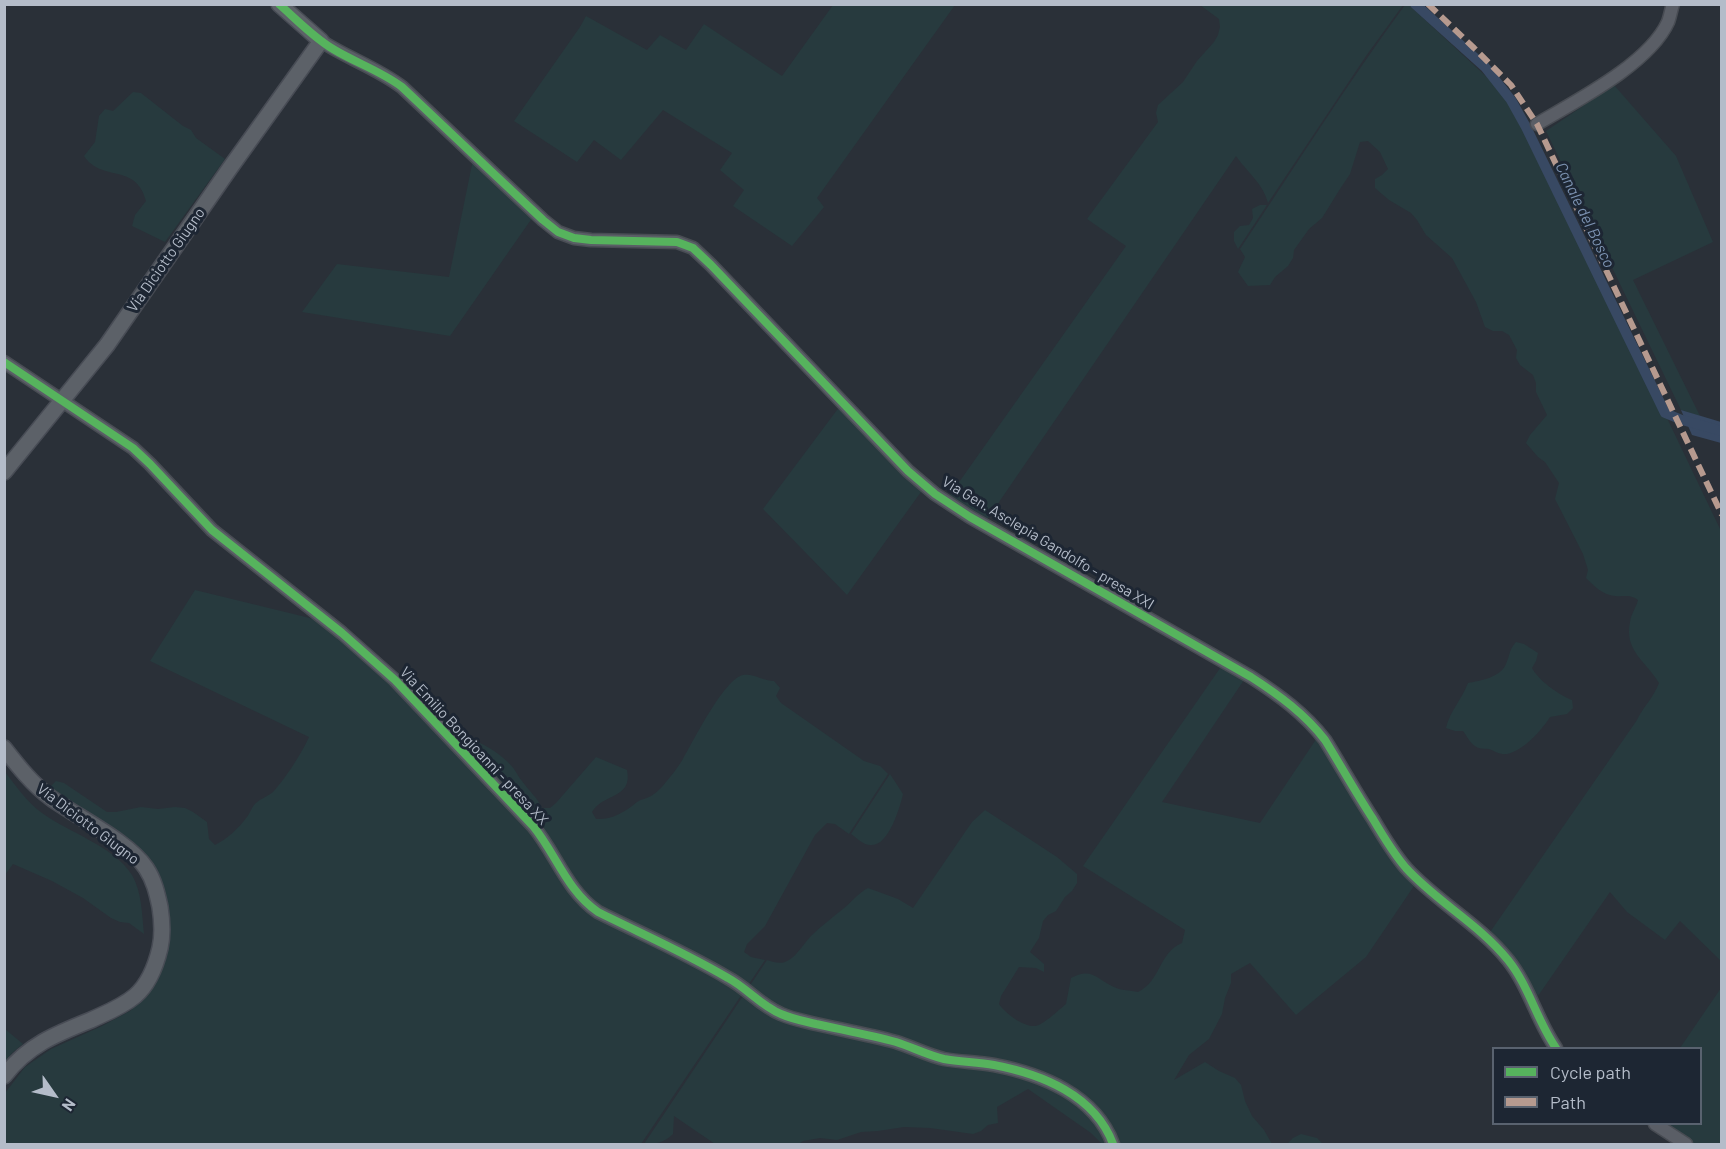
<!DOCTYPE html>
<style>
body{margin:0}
#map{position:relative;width:1726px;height:1149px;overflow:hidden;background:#2a3038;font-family:Barlow,sans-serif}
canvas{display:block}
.frame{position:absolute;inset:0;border:6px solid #b4bcc9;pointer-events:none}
.legend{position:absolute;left:1492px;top:1047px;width:210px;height:78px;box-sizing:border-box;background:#1d2633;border:2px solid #59626f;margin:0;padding:8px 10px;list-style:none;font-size:18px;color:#b4bcc9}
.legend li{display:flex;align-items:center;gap:12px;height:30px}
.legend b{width:30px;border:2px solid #59626f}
.north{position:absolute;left:24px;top:1065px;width:60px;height:60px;-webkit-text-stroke:4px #1d2633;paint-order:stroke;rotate:124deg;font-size:16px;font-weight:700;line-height:24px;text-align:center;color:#b4bcc9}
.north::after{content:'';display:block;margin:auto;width:21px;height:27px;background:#b4bcc9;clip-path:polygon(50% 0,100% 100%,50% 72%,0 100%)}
</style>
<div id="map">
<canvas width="1726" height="1149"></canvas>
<div class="frame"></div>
<ul class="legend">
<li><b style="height:8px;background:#56b35d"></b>Cycle path</li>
<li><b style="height:8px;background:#b69a8f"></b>Path</li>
</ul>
<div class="north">N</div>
</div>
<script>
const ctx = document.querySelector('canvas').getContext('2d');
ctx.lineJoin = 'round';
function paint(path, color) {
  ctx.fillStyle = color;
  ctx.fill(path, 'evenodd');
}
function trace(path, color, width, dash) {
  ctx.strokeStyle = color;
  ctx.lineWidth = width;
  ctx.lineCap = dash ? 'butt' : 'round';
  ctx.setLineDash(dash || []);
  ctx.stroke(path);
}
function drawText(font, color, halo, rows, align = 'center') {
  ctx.font = font + ' Barlow,sans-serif';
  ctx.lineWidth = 6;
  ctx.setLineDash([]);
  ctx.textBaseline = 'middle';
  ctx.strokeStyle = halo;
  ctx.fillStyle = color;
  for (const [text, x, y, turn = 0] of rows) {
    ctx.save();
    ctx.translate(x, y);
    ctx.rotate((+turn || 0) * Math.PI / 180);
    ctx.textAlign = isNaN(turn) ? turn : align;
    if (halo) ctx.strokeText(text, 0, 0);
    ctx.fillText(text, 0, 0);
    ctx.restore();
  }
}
paint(new Path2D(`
 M 833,5 L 955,5 L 817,198 L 824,207 L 792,246 L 733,206 L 744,190 L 720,170 L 732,153 L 663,110 L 621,160 L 594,140 L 577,162 L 514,121 L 580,27 L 586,16 L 647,50 L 660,35 L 686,50 L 704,24 L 782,76 Z
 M 1200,5 L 1403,5 L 1366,56 L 1268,203 C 1263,183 1246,171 1236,156 L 984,524 L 945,502 L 1126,246 L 1087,219 L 1158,122 L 1156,113 L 1158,105 L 1183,82 L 1197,61 L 1214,42 L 1218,35 L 1220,27 L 1219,19 Z
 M 1405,5 L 1409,5 L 1492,82 L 1517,114 L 1529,141 L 1590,257 L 1721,531 L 1721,961 L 1680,921 L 1665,940 L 1627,912 L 1610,892 L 1538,996 L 1502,946 L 1488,935 L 1637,720 C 1643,707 1654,697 1659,683 C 1646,661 1624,651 1630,622 C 1631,614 1636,608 1638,600 C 1629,594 1625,597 1615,596 C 1603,595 1594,586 1586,578 L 1588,570 L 1583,554 L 1555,499 L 1559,483 L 1545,462 L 1538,457 L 1526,443 L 1530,435 L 1547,415 L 1536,392 L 1536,383 L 1533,375 L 1520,365 L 1516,358 L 1517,350 L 1509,335 L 1502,331 L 1493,331 L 1485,327 L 1476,302 L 1452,258 L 1426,235 L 1417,220 L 1411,213 L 1389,200 L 1375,188 L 1375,179 L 1382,175 L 1388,169 L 1380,152 L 1368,141 L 1360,142 L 1350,174 L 1340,189 L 1322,218 L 1309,229 L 1294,250 L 1293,258 L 1288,266 L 1275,277 L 1270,285 L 1248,286 L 1238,272 L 1245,257 L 1240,249 C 1294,168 1347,84 1405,5 Z
 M 1614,85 L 1676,156 L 1713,242 L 1633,280 L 1700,416 L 1681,410 L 1546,131 Z
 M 133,92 L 141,93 L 183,126 L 191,130 L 196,138 L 225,159 L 165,242 L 132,226 L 135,215 L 146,201 C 136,162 102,183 84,156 L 95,142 L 99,116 L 105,109 L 113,111 Z
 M 475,150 L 537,211 L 450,336 L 302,312 L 337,264 L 449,277 Z
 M 1260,205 L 1267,205 L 1238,249 L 1234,241 L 1234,232 L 1240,226 L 1249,225 L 1253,218 L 1252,209 Z
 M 843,402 L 926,485 L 847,595 L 763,509 Z
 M 195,590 L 318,620 L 390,680 L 454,742 L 461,737 C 478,739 504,755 514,769 C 517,773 519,778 522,781 C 529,791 537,797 542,808 L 550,808 L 556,803 L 596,757 L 627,770 C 633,799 603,793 592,812 L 596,819 C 612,820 625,812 637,802 C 641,799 645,799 649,797 C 656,794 662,787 666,782 C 672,775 678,767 683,759 C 693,742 724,679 743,675 C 754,673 763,681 774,681 L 780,688 L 776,696 L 781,703 L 864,761 L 880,766 L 888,774 L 849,834 L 835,824 L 827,823 L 815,835 L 765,926 L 747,944 L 744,952 L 751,957 L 765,960 L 641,1144 L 5,1144 L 5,1093 L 25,1067 L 51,1049 L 102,1026 L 130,1011 L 143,999 L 161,970 L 150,867 L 46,791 L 56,781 L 64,783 L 107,812 L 116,812 L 141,807 L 158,809 L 175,807 L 185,808 L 193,812 L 207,822 L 209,839 L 215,845 C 227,839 239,828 247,817 C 250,813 251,809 254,805 C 259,799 267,797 273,792 C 285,779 302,753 309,737 L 150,661 Z
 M 1516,642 L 1524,644 L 1538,653 L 1536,661 L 1532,668 C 1539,681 1559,695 1572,700 L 1573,708 L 1567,714 L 1550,717 C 1542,730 1523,751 1507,754 C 1499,755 1495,751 1489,749 C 1483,748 1480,750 1475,746 C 1470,743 1467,736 1463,731 L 1455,731 L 1446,728 C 1450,711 1462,699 1468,683 C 1480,681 1501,677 1506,664 C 1511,653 1508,652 1516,642 Z
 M 1225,661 L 1248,674 L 1162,802 L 1260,823 L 1319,735 L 1418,880 L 1366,957 L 1296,1015 L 1250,963 L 1231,974 L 1231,983 L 1225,998 L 1222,1014 L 1209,1039 L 1189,1055 L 1174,1080 L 1205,1062 L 1219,1071 L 1235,1078 L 1241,1085 L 1245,1101 L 1252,1116 L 1264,1130 L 1272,1144 L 1102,1144 L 1091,1133 L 1028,1089 L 997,1107 L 998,1123 L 988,1125 L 981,1131 L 973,1134 L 930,1128 L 904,1127 L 878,1131 L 861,1132 L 837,1140 L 820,1138 L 803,1141 L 799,1144 L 715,1144 L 674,1116 L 673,1134 C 664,1143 656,1144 644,1144 L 767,960 C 773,962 779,964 785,962 C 796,958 803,944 811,936 C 821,926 832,918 843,909 C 852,902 858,893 868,888 L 898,899 L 913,908 L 972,822 L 985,810 L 1057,857 L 1077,874 L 1077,883 L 1072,891 L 1065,897 L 1056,911 L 1048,915 L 1043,921 L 1039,938 L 1030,952 L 1044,964 L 1044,972 L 1036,968 L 1019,967 L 1001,996 L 999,1004 C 1005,1013 1023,1027 1035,1026 C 1042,1026 1060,1009 1066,1004 L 1071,978 C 1092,967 1096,979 1114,987 C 1122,991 1130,990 1138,992 C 1161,981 1159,952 1182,943 L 1185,930 L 1083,866 Z
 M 5,772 C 16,786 27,802 42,813 C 68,832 115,847 132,875 C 142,892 142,915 144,934 L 129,923 L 120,922 L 111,918 L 83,898 L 52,881 L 13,864 L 5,875 Z
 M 890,774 L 903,794 C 900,807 889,845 872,845 C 864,846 857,838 851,834 Z
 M 1721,988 L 1721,1144 L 1677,1144 L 1655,1124 L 1700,1124 L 1700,1048 L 1680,1048 Z
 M 5,1029 L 23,1044 L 12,1053 L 5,1062 Z
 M 1301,1134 L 1317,1138 L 1323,1144 L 1287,1144 L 1293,1138 Z`), '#273a3e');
paint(new Path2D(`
 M 1681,410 L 1721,422 L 1721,443 L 1692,435 Z`), '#384963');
trace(new Path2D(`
 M 1415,4 L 1485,67 L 1511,100 L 1526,127 L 1665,413 L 1682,420 L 1722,431`), '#384963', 10);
const minor = new Path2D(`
 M 321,41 C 347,58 377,68 402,87 L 495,175 L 543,220 L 558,232 L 574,238 L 591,240 L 677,242 L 693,248 L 711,265 L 908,471 L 935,494 L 970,517 L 1251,677 C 1279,695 1305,714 1325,740 C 1341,766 1356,793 1373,819 C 1383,836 1393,853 1406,868 C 1437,902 1479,924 1508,960 C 1529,986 1537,1021 1556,1048
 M 1537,124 C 1576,101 1649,64 1668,22 C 1670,17 1671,10 1673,4
 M 4,362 L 133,448 L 150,464 L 212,530 L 342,633 L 395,680 L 533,826 C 556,854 567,891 598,912 C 642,934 686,953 728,978 C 747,988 761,1006 781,1014 C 792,1019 804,1021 816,1024 C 843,1030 870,1035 896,1042 C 912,1047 927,1055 944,1059 C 960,1062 977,1062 994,1065 C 1041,1074 1095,1095 1113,1144
 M 1655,1124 L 1686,1144`);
const major = new Path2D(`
 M 4,472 L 107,345 L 230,168 L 321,41 L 279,4
 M 4,748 C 18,766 32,784 51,798 C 77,817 129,842 146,868 C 154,880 157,893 160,907 C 162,920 163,935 160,948 C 156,965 149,984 135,996 C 122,1007 106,1013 91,1020 C 56,1034 28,1045 4,1076`);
trace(minor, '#484c53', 15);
trace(major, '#484c55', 18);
trace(minor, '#5a5e66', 12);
trace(major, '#5c6168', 15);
trace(new Path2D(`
 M 1428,4 L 1474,48 L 1511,85 L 1537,124 L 1722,515`), '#b69a8f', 6, [12, 6]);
trace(new Path2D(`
 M 279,4 C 297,20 313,37 333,49 C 356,63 381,71 402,87 L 495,175 L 543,220 L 558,232 L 574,238 L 591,240 L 677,242 L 693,248 L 711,265 L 908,471 L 935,494 L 970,517 L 1251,677 C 1279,695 1305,714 1325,740 C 1341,766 1356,793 1373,819 C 1383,836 1393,853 1406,868 C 1437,902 1479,924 1508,960 C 1529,986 1537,1021 1556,1048
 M 4,362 L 133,448 L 150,464 L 212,530 L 342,633 L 395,680 L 533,826 C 556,854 567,891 598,912 C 642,934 686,953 728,978 C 747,988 761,1006 781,1014 C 792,1019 804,1021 816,1024 C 843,1030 870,1035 896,1042 C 912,1047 927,1055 944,1059 C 960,1062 977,1062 994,1065 C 1041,1074 1095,1095 1113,1144`), '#56b35d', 8);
drawText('15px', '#b4bcc9', '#1d2633', [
 ["Via Diciotto Giugno",166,260,-55],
 ["Via Gen. Asclepia Gandolfo - presa XXI",1048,543,31],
 ["Via Emilio Bongioanni - presa XX",474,746,47],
 ["Via Diciotto Giugno",88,824,37]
]);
drawText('italic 16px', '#7c92b1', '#1d2633', [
 ["Canale del Bosco",1585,215,64]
]);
</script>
